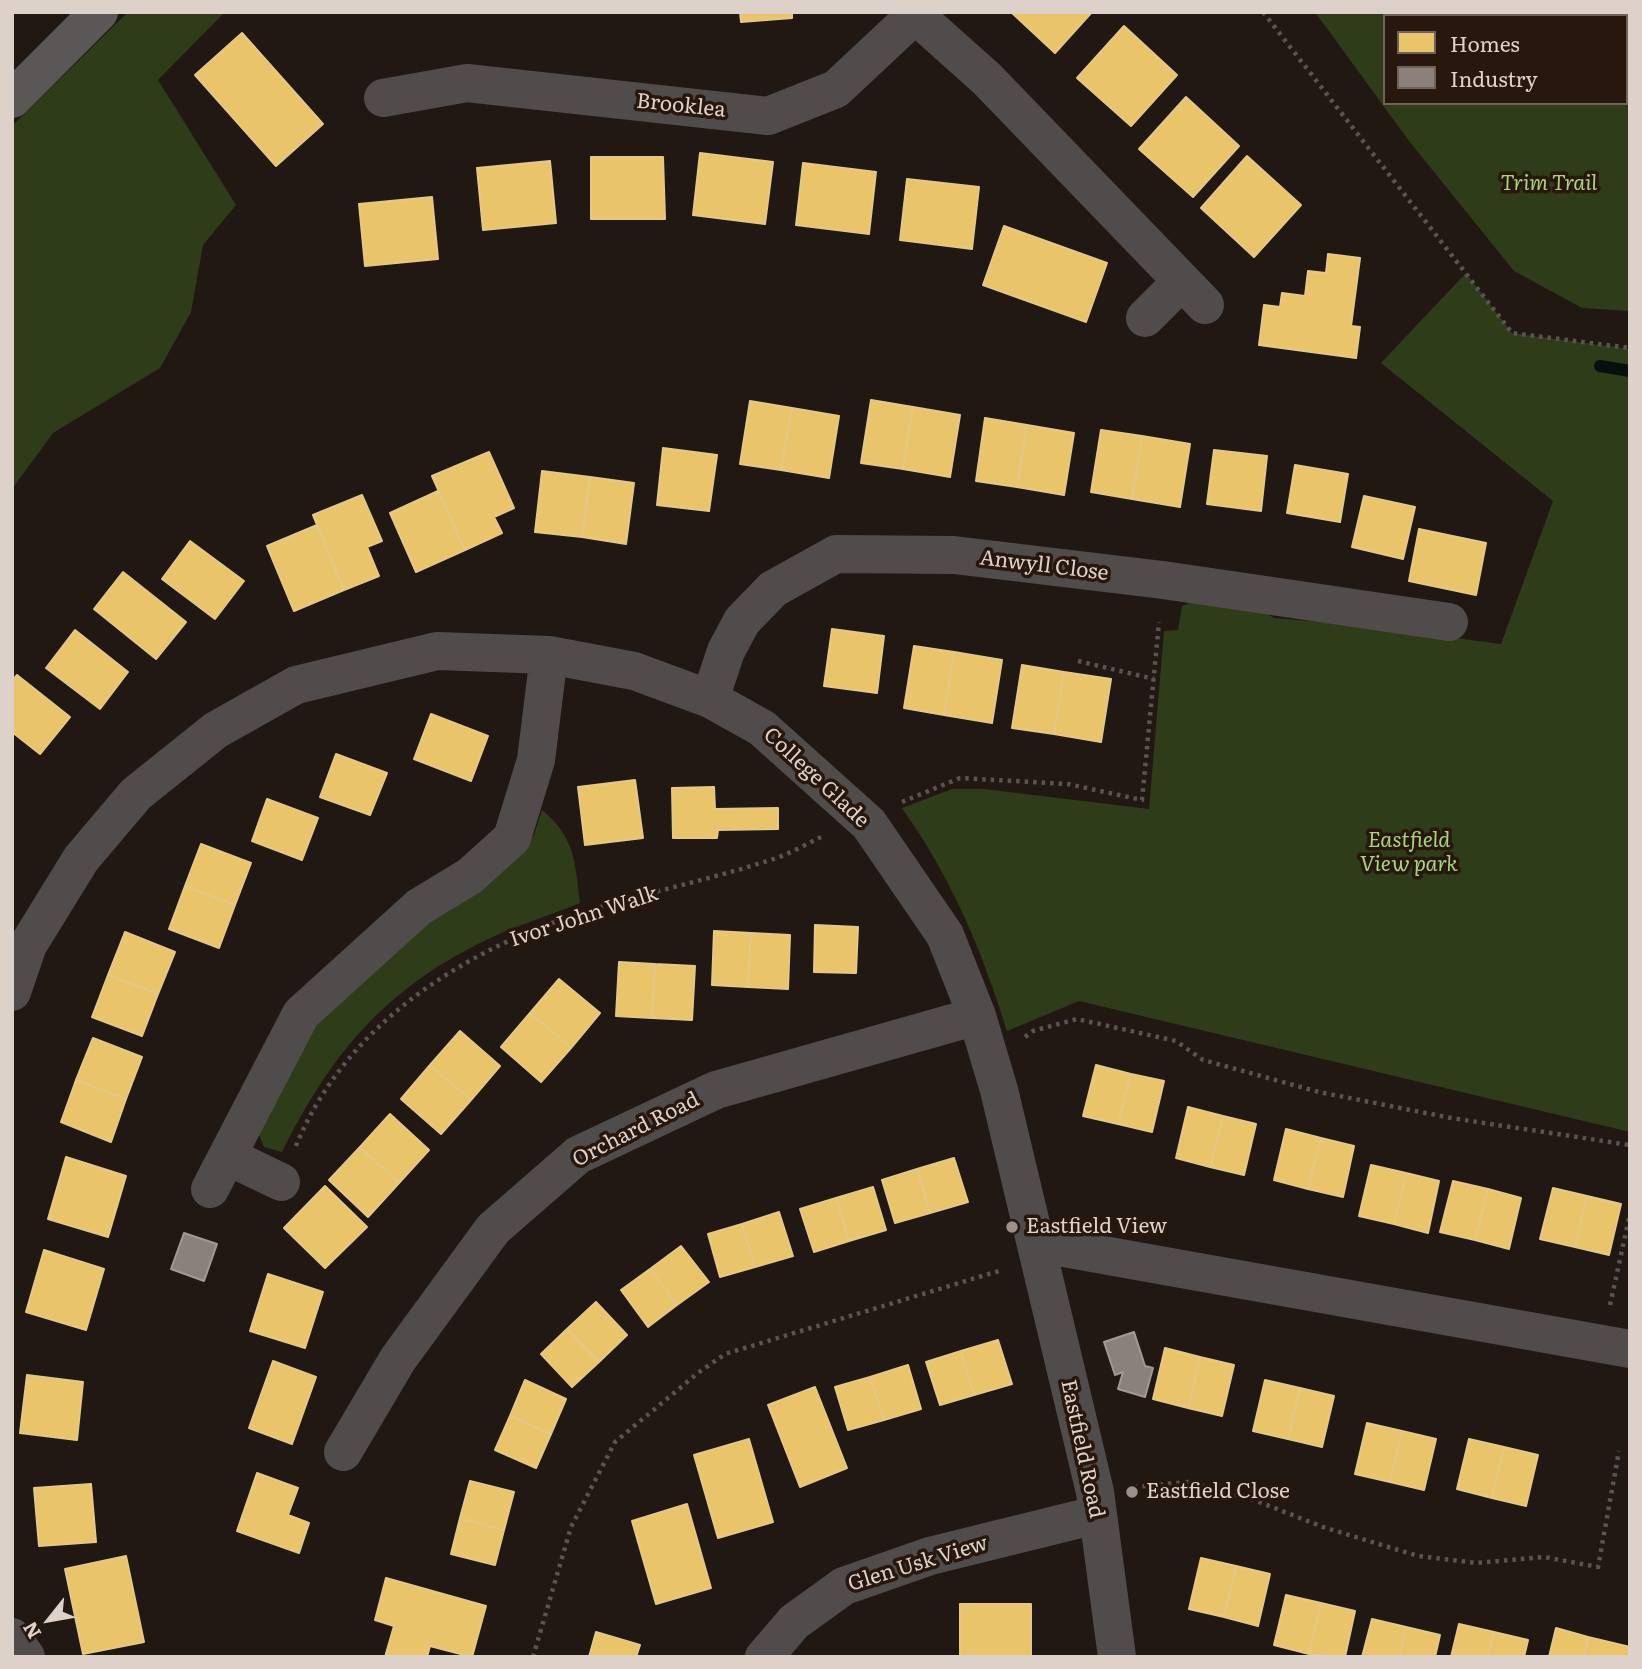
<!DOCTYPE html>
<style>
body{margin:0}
#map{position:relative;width:1642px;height:1669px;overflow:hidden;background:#211813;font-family:Literata,serif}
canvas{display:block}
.frame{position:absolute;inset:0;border:14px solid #ddd1ca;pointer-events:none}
.legend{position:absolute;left:1383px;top:14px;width:245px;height:91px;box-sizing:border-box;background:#27170d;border:2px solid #706159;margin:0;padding:9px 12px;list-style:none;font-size:21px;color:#ddd1ca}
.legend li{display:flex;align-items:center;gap:14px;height:35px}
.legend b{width:35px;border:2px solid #706159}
.north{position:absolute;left:14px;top:1585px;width:70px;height:70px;-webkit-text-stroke:5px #27170d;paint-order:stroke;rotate:239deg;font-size:19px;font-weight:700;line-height:28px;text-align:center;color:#ddd1ca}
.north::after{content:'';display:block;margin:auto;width:24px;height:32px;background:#ddd1ca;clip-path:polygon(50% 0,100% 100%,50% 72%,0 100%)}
</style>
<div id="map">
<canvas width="1642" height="1669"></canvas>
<div class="frame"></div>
<ul class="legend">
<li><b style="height:19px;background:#e9c46a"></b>Homes</li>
<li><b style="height:19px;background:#8a817c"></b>Industry</li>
</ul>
<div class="north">N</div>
</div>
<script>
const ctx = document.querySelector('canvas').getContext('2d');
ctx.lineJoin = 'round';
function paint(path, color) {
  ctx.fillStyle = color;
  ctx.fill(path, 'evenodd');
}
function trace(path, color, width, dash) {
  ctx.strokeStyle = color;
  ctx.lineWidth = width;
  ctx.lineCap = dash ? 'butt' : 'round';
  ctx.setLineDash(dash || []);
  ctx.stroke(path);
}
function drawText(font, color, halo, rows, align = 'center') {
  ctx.font = font + ' Literata,serif';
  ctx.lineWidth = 7;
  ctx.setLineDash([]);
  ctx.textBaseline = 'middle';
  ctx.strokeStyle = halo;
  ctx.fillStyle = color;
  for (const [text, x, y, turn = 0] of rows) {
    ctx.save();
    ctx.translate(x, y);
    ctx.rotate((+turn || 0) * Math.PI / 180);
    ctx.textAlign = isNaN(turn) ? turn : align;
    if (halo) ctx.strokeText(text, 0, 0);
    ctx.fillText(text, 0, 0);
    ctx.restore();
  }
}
paint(new Path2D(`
 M 128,12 L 225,12 L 158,80 L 236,205 L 203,245 L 191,312 L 160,368 L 53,433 L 12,489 L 12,126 Z
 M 1315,12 L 1617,12 L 1618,16 L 1385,16 L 1385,103 L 1626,103 L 1626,38 L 1630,48 L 1630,311 L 1582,308 L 1514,271 L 1409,141 Z
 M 1466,273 L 1512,333 L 1630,349 L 1630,1132 L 1079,1001 L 1007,1031 C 981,948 952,879 902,808 L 952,789 L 984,789 L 1149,809 L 1164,631 L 1178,630 L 1182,606 L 1197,600 L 1254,606 L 1274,618 L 1366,626 L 1501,644 L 1553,501 L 1381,363 Z
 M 542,810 C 575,837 575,862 580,903 C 546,917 508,928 476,945 C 380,994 329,1058 282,1152 L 264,1147 L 257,1130 L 300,1043 L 354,984 L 429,919 L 509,863 L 534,835 Z`), '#2e3c1a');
const homes = new Path2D(`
 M 740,12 L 792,12 L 792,18 L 741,22 Z
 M 1011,12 L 1092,12 L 1055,53 Z
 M 1124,26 L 1177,75 L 1131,126 L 1077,78 Z
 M 242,33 L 323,124 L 276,166 L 195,75 Z
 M 1186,97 L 1239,146 L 1193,197 L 1139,149 Z
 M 700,153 L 773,162 L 765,224 L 693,215 Z
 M 1247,156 L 1301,205 L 1254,257 L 1201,208 Z
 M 591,157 L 663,157 L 665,219 L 591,219 Z
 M 550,161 L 556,223 L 483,230 L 477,168 Z
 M 803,163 L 876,172 L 869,234 L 796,225 Z
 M 907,179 L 979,187 L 972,249 L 900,240 Z
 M 432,197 L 438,259 L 365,266 L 359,204 Z
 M 1004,226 L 1107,263 L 1086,322 L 983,285 Z
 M 1328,254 L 1360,258 L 1351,326 L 1360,327 L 1356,358 L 1259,345 L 1264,305 L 1280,307 L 1282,293 L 1305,296 L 1308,271 L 1326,273 Z
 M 871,400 L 913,407 L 903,469 L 861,463 Z
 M 750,401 L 792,408 L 781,470 L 740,464 Z
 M 913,407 L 960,415 L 950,477 L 903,469 Z
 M 792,408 L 839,416 L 829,478 L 781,470 Z
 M 985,418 L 1027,425 L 1017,487 L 976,481 Z
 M 1027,425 L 1074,433 L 1064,495 L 1017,487 Z
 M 1101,430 L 1142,436 L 1132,499 L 1091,492 Z
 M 1142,436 L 1190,444 L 1180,507 L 1132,499 Z
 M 663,448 L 717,455 L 709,511 L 657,505 Z
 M 1214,450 L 1267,456 L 1261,511 L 1207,504 Z
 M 489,452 L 514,508 L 494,517 L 502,533 L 465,550 L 432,476 Z
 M 1295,465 L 1348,474 L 1340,522 L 1287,513 Z
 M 542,471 L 590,477 L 582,537 L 535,532 Z
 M 590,477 L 634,483 L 626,544 L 582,537 Z
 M 438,491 L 465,550 L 416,572 L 390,513 Z
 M 362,495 L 382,541 L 367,547 L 379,576 L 344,590 L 313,515 Z
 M 1364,496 L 1415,507 L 1403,559 L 1352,547 Z
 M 317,525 L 344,590 L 294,611 L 267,546 Z
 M 1419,529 L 1486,543 L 1476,595 L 1409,581 Z
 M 190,541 L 244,581 L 215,619 L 162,579 Z
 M 123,572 L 186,622 L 156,659 L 94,609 Z
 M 832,629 L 884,636 L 877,693 L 824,686 Z
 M 75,630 L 128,672 L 100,709 L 46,668 Z
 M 914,646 L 954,652 L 944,715 L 904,708 Z
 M 954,652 L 1002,660 L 992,723 L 944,715 Z
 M 1022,665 L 1064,672 L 1054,734 L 1012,728 Z
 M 1064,672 L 1111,679 L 1101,742 L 1054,734 Z
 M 17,675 L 70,717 L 40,754 L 12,732 L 12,681 Z
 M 431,714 L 488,736 L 471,781 L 414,759 Z
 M 336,754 L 387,773 L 370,815 L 320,797 Z
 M 635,780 L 643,838 L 585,845 L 578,787 Z
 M 714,787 L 715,809 L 778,808 L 778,829 L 718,830 L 717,838 L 673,838 L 672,788 Z
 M 267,799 L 318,818 L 302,860 L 252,841 Z
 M 201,844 L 251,863 L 235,905 L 185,886 Z
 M 185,886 L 235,905 L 219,948 L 169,929 Z
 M 815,925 L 858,927 L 856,973 L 814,972 Z
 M 714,931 L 751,933 L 748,987 L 712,985 Z
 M 125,932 L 175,952 L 158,994 L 108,975 Z
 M 751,933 L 790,935 L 788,989 L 748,987 Z
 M 619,962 L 655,964 L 652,1018 L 616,1016 Z
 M 655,964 L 695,966 L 692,1020 L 652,1018 Z
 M 108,975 L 158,994 L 142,1036 L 92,1017 Z
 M 559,979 L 600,1013 L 571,1048 L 530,1013 Z
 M 530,1013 L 571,1048 L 541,1082 L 501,1047 Z
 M 460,1031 L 500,1066 L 471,1100 L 430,1065 Z
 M 93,1038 L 142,1057 L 126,1099 L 76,1080 Z
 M 430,1065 L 471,1100 L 441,1134 L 401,1099 Z
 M 1096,1065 L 1131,1074 L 1118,1124 L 1083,1116 Z
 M 1131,1074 L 1164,1081 L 1152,1132 L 1118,1124 Z
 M 76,1080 L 126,1099 L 111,1142 L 61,1122 Z
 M 1188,1107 L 1223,1116 L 1210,1167 L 1176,1158 Z
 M 390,1114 L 429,1150 L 399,1183 L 360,1147 Z
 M 1223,1116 L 1256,1124 L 1244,1175 L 1210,1167 Z
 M 1286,1129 L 1321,1138 L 1308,1189 L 1274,1180 Z
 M 1321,1138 L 1354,1146 L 1343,1197 L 1308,1189 Z
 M 360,1147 L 399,1183 L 368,1217 L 329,1180 Z
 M 66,1157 L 126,1176 L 108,1237 L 48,1219 Z
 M 954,1158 L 968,1202 L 930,1213 L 917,1169 Z
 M 1371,1165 L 1406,1173 L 1394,1224 L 1359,1216 Z
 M 917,1169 L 930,1213 L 895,1223 L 882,1180 Z
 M 1406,1173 L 1439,1181 L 1428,1233 L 1394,1224 Z
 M 1453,1181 L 1488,1189 L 1475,1240 L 1440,1232 Z
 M 325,1186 L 367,1227 L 325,1268 L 284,1228 Z
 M 873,1187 L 886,1230 L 849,1241 L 836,1198 Z
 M 1553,1188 L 1587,1196 L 1575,1247 L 1540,1239 Z
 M 1488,1189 L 1521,1198 L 1509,1249 L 1475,1240 Z
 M 1587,1196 L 1621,1204 L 1609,1255 L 1575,1247 Z
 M 836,1198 L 849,1241 L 814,1252 L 800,1209 Z
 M 779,1212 L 793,1256 L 755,1267 L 742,1224 Z
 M 742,1224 L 755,1267 L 720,1277 L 708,1234 Z
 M 681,1246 L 709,1282 L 677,1305 L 650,1269 Z
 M 44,1250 L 104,1269 L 86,1330 L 26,1312 Z
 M 650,1269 L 677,1305 L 648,1327 L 621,1290 Z
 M 268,1274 L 323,1292 L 305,1348 L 250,1331 Z
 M 596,1302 L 627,1335 L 599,1362 L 567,1329 Z
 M 567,1329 L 599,1362 L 572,1387 L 541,1354 Z
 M 998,1340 L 1012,1384 L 974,1395 L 961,1351 Z
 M 1165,1348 L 1200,1357 L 1188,1408 L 1153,1399 Z
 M 961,1351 L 974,1395 L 940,1405 L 926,1362 Z
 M 1200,1357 L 1234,1365 L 1222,1416 L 1188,1408 Z
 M 273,1361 L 316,1377 L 292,1444 L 249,1428 Z
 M 908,1365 L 921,1409 L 884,1420 L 870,1377 Z
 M 27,1375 L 83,1382 L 77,1440 L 20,1433 Z
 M 870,1377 L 884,1420 L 848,1430 L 835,1387 Z
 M 525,1380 L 566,1399 L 551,1434 L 510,1416 Z
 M 1265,1380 L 1300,1388 L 1288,1439 L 1253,1431 Z
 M 815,1387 L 847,1468 L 800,1487 L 768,1405 Z
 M 1300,1388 L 1334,1396 L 1322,1447 L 1288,1439 Z
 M 510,1416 L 551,1434 L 536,1468 L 495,1450 Z
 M 1367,1423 L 1402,1431 L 1390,1482 L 1355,1474 Z
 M 1402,1431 L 1436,1439 L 1424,1490 L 1390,1482 Z
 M 749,1439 L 773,1522 L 718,1538 L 694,1455 Z
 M 1469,1439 L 1504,1447 L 1492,1498 L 1457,1489 Z
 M 1504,1447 L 1538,1455 L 1526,1506 L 1492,1498 Z
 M 257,1473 L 298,1488 L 288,1515 L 309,1523 L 299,1553 L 237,1531 Z
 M 470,1481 L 514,1492 L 504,1530 L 460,1518 Z
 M 91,1484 L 96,1542 L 39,1546 L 34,1488 Z
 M 687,1504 L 711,1588 L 656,1604 L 632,1521 Z
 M 460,1518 L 504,1530 L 495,1565 L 451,1554 Z
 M 126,1556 L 144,1642 L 83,1654 L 65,1569 Z
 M 1201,1558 L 1236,1566 L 1224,1617 L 1189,1609 Z
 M 1236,1566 L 1270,1574 L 1258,1626 L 1224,1617 Z
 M 386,1578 L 486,1606 L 472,1657 L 430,1646 L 427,1657 L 385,1657 L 394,1626 L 375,1620 Z
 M 1286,1595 L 1321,1603 L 1309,1654 L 1274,1645 Z
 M 1321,1603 L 1355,1611 L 1345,1657 L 1309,1654 Z
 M 960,1604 L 1031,1604 L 1031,1656 L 960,1656 Z
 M 1372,1619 L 1406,1627 L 1399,1657 L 1362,1657 Z
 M 1459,1624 L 1494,1632 L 1488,1657 L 1451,1657 Z
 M 1406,1627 L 1440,1635 L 1435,1657 L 1399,1657 Z
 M 1556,1628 L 1588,1637 L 1584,1657 L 1549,1657 Z
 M 596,1632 L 640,1645 L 636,1657 L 589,1657 Z
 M 1494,1632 L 1528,1640 L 1524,1657 L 1488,1657 Z
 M 1588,1637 L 1630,1647 L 1630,1657 L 1584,1657 Z`);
paint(homes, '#e9c46a');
trace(homes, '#e5c887', 2);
const industry = new Path2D(`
 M 184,1233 L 217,1244 L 204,1281 L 171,1269 Z
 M 1134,1332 L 1145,1366 L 1153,1368 L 1145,1397 L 1118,1389 L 1123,1372 L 1115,1375 L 1104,1342 Z`);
paint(industry, '#8a817c');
trace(industry, '#a39993', 2);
trace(new Path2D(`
 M 1600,366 L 1630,371`), '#07100f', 12);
trace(new Path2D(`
 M 1263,12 L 1512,333 L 1630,348
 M 1078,661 L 1154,679
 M 902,802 L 960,778 L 1068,784 L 1142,800 L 1159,622
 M 1025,1037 L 1033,1031 L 1077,1019 L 1176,1041 L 1203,1060 L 1319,1092 L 1451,1118 L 1630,1145
 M 296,1146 C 343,1030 453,957 566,918 C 633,895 703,882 770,860 C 788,855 806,844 823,836
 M 1610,1305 L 1630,1214
 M 1134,1487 L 1188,1482 L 1254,1500 L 1323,1527 L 1418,1556 L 1477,1563 L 1544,1557 L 1598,1567 L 1619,1451
 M 533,1657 L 571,1527 L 615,1442 L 698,1373 L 725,1354 L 1002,1270`), '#595454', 4.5, [3.5, 5]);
trace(new Path2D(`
 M 912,12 L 987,79 L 1205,305
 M 383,98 L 467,83 L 768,116 L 836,89 L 915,15
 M 1145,318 L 1182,281
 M 710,699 L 726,651 L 742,621 L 773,589 L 836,554 L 954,555 L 1163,580 L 1449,622
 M 12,992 L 28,945 L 81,859 L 136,794 L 216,730 L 296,685 L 437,651 L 549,655 L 634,671 L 710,699 L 762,728 L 869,824 L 945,935 L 977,1016 L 999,1090 L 1095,1492 L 1117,1657
 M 227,1156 L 281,1182
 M 210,1189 L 301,1014 L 419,907 L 470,876 L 512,838 L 536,760 L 549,655
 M 1036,1243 L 1630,1349
 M 343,1452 L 398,1359 L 493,1229 L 578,1155 L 716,1090 L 977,1016
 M 12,1637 L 26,1657
 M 764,1657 L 794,1622 L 844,1586 L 930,1556 L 1096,1515`), '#514c4c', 38);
trace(new Path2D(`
 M 12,99 L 99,12`), '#5c5757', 38);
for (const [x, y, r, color] of [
 [1012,1227,7,"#9b908a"],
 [1132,1492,7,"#9b908a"]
]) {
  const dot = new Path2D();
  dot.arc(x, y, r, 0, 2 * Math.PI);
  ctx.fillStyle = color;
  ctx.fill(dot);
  trace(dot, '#27170d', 2.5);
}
drawText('21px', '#ddd1ca', '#27170d', [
 ["Brooklea",681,106,6],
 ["Anwyll Close",1044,566,7],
 ["College Glade",816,778,43],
 ["Ivor John Walk",584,917,-18],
 ["Orchard Road",636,1130,-27],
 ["Eastfield Road",1082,1449,78],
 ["Glen Usk View",918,1564,-17]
]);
drawText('italic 21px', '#a9d37e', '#27170d', [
 ["Trim Trail",1549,184],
 ["Eastfield",1409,841],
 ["View park",1409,865]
]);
drawText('21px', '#ddd1ca', '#27170d', [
 ["Eastfield View",1026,1227],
 ["Eastfield Close",1146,1492]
], 'left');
</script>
